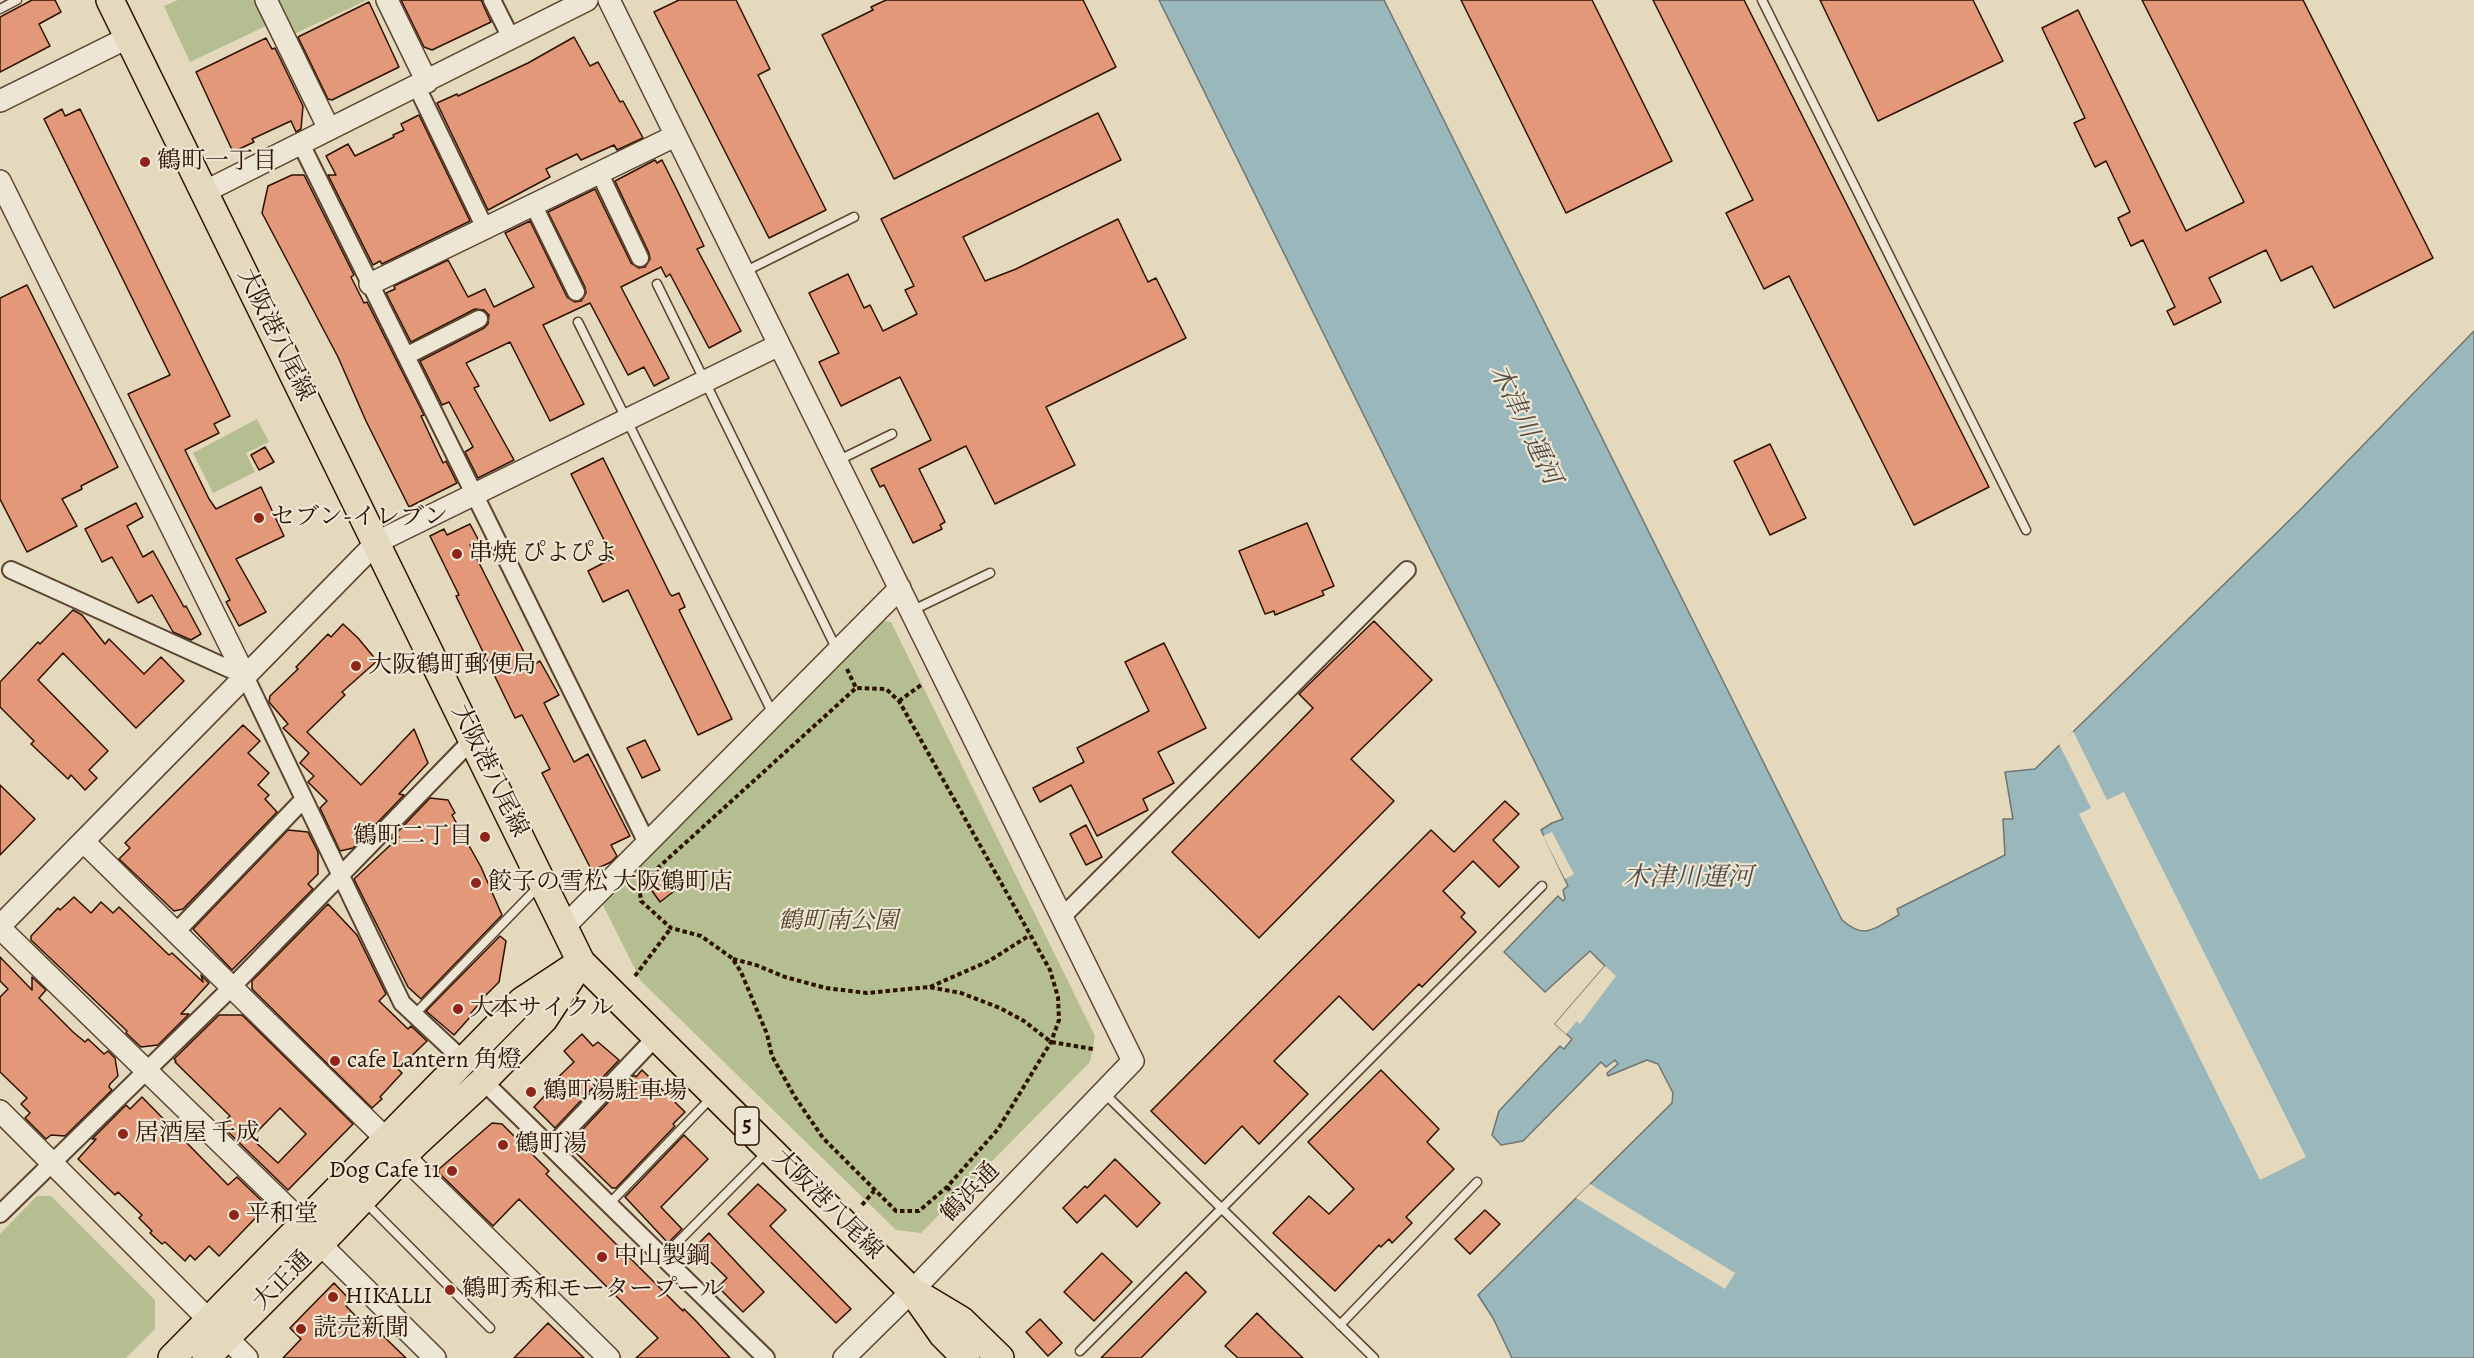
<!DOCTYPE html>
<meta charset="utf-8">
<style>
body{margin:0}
canvas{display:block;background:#e4d8bd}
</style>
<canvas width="2474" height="1358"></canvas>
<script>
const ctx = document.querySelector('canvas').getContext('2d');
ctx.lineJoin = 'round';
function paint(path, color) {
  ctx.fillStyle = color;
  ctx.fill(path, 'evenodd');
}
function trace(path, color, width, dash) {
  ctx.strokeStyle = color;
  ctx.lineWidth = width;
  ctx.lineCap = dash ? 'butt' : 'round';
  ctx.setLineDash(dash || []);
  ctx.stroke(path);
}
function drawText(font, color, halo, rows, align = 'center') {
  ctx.font = font + ' Alegreya,"Noto Serif JP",serif';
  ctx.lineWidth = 4.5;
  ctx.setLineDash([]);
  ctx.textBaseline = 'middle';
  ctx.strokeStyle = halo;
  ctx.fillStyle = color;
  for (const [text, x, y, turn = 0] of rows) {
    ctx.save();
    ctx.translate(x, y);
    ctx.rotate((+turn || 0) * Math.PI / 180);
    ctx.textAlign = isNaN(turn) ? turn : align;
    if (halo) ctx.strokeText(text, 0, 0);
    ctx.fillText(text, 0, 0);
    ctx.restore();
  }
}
paint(new Path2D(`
 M 178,0 L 256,0 L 268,25 L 190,62 L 164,6 Z
 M 273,0 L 367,0 L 290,36 Z
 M 257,419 L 269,442 L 246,453 L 255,472 L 213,493 L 193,453 Z
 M 880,620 L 891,622 L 1095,1036 L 1090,1062 L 921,1233 L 896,1230 L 641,981 L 603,905 Z
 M 37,1196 L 51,1196 L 155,1300 L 155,1329 L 126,1358 L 0,1358 L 0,1234 Z`), '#b5be90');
const water = new Path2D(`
 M 1159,0 L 1384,0 L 1842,920 C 1866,941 1874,928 1899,915 L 1897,909 L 2005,855 L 2003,819 L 2013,819 L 2005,772 L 2035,769 L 2301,509 L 2474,331 L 2474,1358 L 1512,1358 L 1493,1318 L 1478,1295 L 1672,1103 L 1673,1093 L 1658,1064 L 1647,1060 L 1608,1076 L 1607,1073 L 1618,1064 L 1615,1060 L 1606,1067 L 1601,1062 L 1523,1141 L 1501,1145 L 1492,1135 L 1499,1111 L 1560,1046 L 1564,1049 L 1572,1039 L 1555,1024 L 1605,966 L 1590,951 L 1545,992 L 1504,952 L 1558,896 L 1563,901 L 1565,899 L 1563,890 L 1568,886 L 1541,830 L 1552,823 L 1563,819 Z`);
paint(water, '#9ab7bc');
trace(water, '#6f7571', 1.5);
paint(new Path2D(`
 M 2073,731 L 2107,800 L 2124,792 L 2306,1157 L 2260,1180 L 2079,814 L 2091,808 L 2059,744 Z
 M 1552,832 L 1574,874 L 1565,879 L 1543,836 Z
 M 1605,966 L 1616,976 L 1580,1024 L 1577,1021 L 1566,1034 L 1555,1024 Z
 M 1590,1184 L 1735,1273 L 1725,1289 L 1576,1198 Z`), '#e4d8bd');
const building = new Path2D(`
 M 32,0 L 55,0 L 61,12 L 39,24 L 50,46 L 0,72 L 0,17 Z
 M 401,0 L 481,0 L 491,22 L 432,50 L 424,47 Z
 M 679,0 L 736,0 L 770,69 L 758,75 L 826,210 L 769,238 L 654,12 Z
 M 886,0 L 1083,0 L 1116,67 L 894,179 L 822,35 L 873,10 L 871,7 Z
 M 1461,0 L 1592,0 L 1672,161 L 1566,213 Z
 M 1653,0 L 1744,0 L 1989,487 L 1914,525 L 1789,276 L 1764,289 L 1726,213 L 1753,200 Z
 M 1820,0 L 1973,0 L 2003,61 L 1878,121 Z
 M 2142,0 L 2303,0 L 2433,258 L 2334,308 L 2312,266 L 2281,281 L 2266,250 L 2209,278 L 2221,302 L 2174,325 L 2167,311 L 2175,307 L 2143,240 L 2131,246 L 2118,218 L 2130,212 L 2106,161 L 2095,167 L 2074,123 L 2085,118 L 2042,28 L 2078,10 L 2186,231 L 2244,202 Z
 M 369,2 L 399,67 L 332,100 L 328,99 L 298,37 Z
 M 574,37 L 590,66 L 598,62 L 620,102 L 623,101 L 643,138 L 617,150 L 614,145 L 581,160 L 577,154 L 546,169 L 550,177 L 488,210 L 437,103 L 457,94 L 458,96 L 528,63 Z
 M 266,38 L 272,49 L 275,48 L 303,106 L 301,129 L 296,132 L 291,121 L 252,139 L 254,142 L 233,152 L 196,72 Z
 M 62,109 L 65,116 L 80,109 L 230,416 L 214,424 L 219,433 L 185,450 L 209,499 L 216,509 L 261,487 L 284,536 L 236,559 L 266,612 L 239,626 L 226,602 L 230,600 L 128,394 L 170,375 L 44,119 Z
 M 1098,113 L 1121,160 L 963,237 L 985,281 L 1016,269 L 1118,219 L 1148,282 L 1156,278 L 1186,338 L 1046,407 L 1075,465 L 995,504 L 966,446 L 919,469 L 945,522 L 940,525 L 942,529 L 913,543 L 884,485 L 880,487 L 871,469 L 931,440 L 900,377 L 841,406 L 819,362 L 839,353 L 809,293 L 848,274 L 864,308 L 870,305 L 883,331 L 917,314 L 905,290 L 914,286 L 881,219 Z
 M 419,115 L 470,221 L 382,264 L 380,261 L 373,265 L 328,175 L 336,175 L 326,156 L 348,144 L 355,156 L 394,137 L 393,135 L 404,130 L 401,124 Z
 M 655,160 L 657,163 L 662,160 L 677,190 L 704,246 L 697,249 L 741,331 L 709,348 L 670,274 L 666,277 L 661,267 L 621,287 L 669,378 L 654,386 L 644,367 L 628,375 L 590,303 L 543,325 L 584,404 L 550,421 L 510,342 L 466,363 L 479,386 L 474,388 L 514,460 L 478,478 L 465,452 L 473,447 L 449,402 L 442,405 L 420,361 L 484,328 L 488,324 L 489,315 L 484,310 L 475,309 L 411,342 L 386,293 L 395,289 L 394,286 L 448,260 L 468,297 L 485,289 L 494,307 L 534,287 L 505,233 L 530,221 L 567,297 L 575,302 L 581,301 L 586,293 L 585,287 L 548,212 L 595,189 L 631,263 L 639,268 L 645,267 L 650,259 L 649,253 L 615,181 Z
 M 292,175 L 304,175 L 354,275 L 351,277 L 364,303 L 367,302 L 424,415 L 421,416 L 443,463 L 446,461 L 457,483 L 409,507 L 366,421 L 338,357 L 262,213 L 268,186 Z
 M 27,285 L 118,467 L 81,486 L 82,489 L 62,499 L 77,526 L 27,552 L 0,499 L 0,298 Z
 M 1770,444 L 1806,518 L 1770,535 L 1734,461 Z
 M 265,447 L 274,462 L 259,470 L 251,455 Z
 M 603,458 L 670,594 L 672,596 L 679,593 L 685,607 L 679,610 L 732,719 L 698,735 L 628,590 L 603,602 L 588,571 L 613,558 L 571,474 Z
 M 136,503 L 143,517 L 127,526 L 143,557 L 153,551 L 184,607 L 186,606 L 201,634 L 191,640 L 173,632 L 152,595 L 138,603 L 112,557 L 102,562 L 85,529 Z
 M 1307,523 L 1334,586 L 1322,591 L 1324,595 L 1275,615 L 1274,611 L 1265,614 L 1239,551 Z
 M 470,524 L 479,541 L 470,545 L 531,666 L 540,661 L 559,695 L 544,703 L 574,762 L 588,754 L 630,836 L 611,845 L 617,856 L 611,862 L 592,871 L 542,773 L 550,769 L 522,715 L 515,718 L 456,596 L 459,595 L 430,536 L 444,529 L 447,535 Z
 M 73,610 L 82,615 L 105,644 L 109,639 L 144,674 L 161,657 L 184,681 L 136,728 L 63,653 L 38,680 L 108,751 L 89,770 L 97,778 L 85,790 L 71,775 L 68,779 L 31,744 L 34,741 L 0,707 L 0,682 L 38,642 L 40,644 Z
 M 1374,621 L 1432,680 L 1351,759 L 1394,801 L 1259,938 L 1172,852 L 1313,708 L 1299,694 Z
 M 343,624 L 358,638 L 377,661 L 342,692 L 345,695 L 307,732 L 361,785 L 414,729 L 428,763 L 399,794 L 404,795 L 353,848 L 340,851 L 320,808 L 327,801 L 308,782 L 314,776 L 300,763 L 309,753 L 283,728 L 288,724 L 269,702 L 270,696 L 298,669 L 296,667 L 328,634 L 331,637 Z
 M 1164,643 L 1206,728 L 1158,752 L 1174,783 L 1143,799 L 1148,810 L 1097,836 L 1071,785 L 1040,802 L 1033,788 L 1084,762 L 1077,748 L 1149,711 L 1125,662 Z
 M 243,725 L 260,741 L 248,753 L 269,773 L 258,785 L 269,795 L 265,799 L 277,812 L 183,909 L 174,911 L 119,859 L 130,848 L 125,843 Z
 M 645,740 L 660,770 L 642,778 L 627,748 Z
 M 0,785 L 35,819 L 0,855 Z
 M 430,798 L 448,800 L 455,813 L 452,815 L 481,867 L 502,915 L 421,999 L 408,987 L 354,879 L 399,837 L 391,839 Z
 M 1505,801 L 1519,814 L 1493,840 L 1519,867 L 1499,887 L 1473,861 L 1443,891 L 1465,913 L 1461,917 L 1476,932 L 1422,987 L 1419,984 L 1373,1030 L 1339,996 L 1274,1061 L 1308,1094 L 1259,1144 L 1242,1126 L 1205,1164 L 1151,1111 L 1431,830 L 1454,852 Z
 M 1086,825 L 1102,857 L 1086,865 L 1070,834 Z
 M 288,830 L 308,832 L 318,852 L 318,874 L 308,884 L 313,889 L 232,970 L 193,929 Z
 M 662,879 L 673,892 L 660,902 L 650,888 Z
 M 74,897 L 91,913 L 101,902 L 113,913 L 119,907 L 169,955 L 172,953 L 203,982 L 201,975 L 209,983 L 181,1014 L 189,1014 L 158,1045 L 141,1047 L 126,1033 L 127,1031 L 31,940 L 31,936 L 58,908 L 60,910 Z
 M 328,904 L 357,935 L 386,994 L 379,1001 L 408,1029 L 411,1026 L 427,1041 L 398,1069 L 402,1073 L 380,1097 L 382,1099 L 372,1108 L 252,989 L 252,981 Z
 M 500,936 L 506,941 L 499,982 L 479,1002 L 480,1003 L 471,1013 L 472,1015 L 454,1035 L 426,1011 Z
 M 0,957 L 32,990 L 32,977 L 46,990 L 39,998 L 73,1032 L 85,1042 L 88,1039 L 104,1054 L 108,1051 L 115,1058 L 118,1076 L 110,1084 L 109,1087 L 112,1090 L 65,1136 L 51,1135 L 46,1139 L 25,1118 L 30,1113 L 21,1104 L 27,1098 L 0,1072 L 0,997 L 8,989 L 0,981 Z
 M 219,1015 L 242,1015 L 353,1124 L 288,1190 L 221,1125 L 230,1116 L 175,1062 L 176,1061 L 174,1059 ZM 280,1108 L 306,1134 L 278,1163 L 251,1138 Z
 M 582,1034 L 593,1046 L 598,1042 L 619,1060 L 555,1128 L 534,1107 L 552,1088 L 550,1085 L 574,1062 L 564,1051 Z
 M 642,1070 L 685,1112 L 673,1124 L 675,1126 L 616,1188 L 612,1188 L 568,1145 L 634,1075 L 636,1077 Z
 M 1381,1070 L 1439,1129 L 1427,1142 L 1454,1169 L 1406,1217 L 1412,1223 L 1392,1243 L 1389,1239 L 1381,1247 L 1379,1245 L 1335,1291 L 1273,1233 L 1309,1196 L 1329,1214 L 1354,1189 L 1308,1142 Z
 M 142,1097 L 228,1185 L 237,1177 L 267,1206 L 219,1256 L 209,1246 L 195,1260 L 190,1255 L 185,1261 L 165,1242 L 162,1244 L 150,1233 L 152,1231 L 139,1218 L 142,1215 L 118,1192 L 115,1195 L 78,1159 L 96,1139 L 92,1139 L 126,1105 L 130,1109 Z
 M 492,1123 L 502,1124 L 549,1171 L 546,1174 L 683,1311 L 684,1309 L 696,1321 L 730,1358 L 636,1358 L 658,1338 L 519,1199 L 493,1226 L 439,1173 L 439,1169 Z
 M 684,1135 L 708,1159 L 661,1207 L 682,1229 L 668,1243 L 625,1197 Z
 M 1115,1159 L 1160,1203 L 1137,1227 L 1105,1195 L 1077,1223 L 1063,1208 L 1085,1186 L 1087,1188 Z
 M 758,1184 L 786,1210 L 770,1226 L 851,1309 L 836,1323 L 728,1214 Z
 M 1485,1210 L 1500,1224 L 1470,1254 L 1455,1239 Z
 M 709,1233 L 764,1292 L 743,1312 L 718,1287 L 727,1278 L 695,1247 Z
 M 1102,1253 L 1132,1282 L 1094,1321 L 1064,1292 Z
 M 1186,1272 L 1206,1292 L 1141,1358 L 1101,1358 Z
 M 334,1283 L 351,1301 L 346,1306 L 372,1333 L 376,1329 L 406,1358 L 283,1358 L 301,1339 L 290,1328 Z
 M 1257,1313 L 1271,1327 L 1303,1358 L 1238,1358 L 1225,1346 Z
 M 1040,1319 L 1062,1343 L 1048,1356 L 1026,1332 Z
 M 548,1323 L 584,1358 L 514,1358 Z`);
paint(building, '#e39979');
trace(building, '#2e1200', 1.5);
const service = new Path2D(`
 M 1762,0 L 2026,530
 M 0,9 L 17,0
 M 744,272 L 854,217
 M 657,284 L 837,650
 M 578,322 L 773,714
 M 837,461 L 892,434
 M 911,611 L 990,573
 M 414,1015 L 539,886
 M 1103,1092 L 1374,1358
 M 365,1202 L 490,1328
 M 609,1204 L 713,1096
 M 663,1257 L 766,1153
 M 1340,1325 L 1477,1182
 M 1080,1351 L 1542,886`);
const minor = new Path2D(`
 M 492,0 L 511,38
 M 417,87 L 485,228
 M 301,144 L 647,843
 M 599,172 L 640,258
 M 533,204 L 576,292
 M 406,356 L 479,319
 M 11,570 L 245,676 L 402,1003 L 464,1061
 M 1063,916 L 1407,570
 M 176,932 L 304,799
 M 483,1081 L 766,1358
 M 551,1147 L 656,1037
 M 0,1214 L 232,987 L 473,739`);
const tertiary = new Path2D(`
 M 266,0 L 329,129
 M 387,0 L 427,82
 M 609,0 L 1133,1061 L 912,1291 L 844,1358
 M 0,101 L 129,37
 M 0,181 L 245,676
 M 204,192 L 587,0
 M 370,284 L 675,136
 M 84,842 L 609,1358
 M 0,926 L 377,542 L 779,345
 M 565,926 L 900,588
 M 0,928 L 305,1225
 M 0,1111 L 247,1358
 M 320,1244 L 435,1358`);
const primary = new Path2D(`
 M 110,0 L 581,962 L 912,1291 L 943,1335 L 966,1358
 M 921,1296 L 961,1320 L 1000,1358
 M 172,1358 L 522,1001 L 581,962
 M 206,1358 L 320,1244 L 416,1143 L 483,1081 L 544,1019 L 574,973`);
trace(service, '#5c442f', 11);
trace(minor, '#5c442f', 20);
trace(tertiary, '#5c442f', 24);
trace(primary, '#2e1200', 30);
trace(new Path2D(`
 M 847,669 L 856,688 L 639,885 L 641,901 L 671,928 L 701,936 L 732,958 L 741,972 L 767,1034 L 772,1056 L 795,1097 L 823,1138 L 896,1211 L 919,1211 L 947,1187 L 998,1129 L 1051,1042 L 1059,1020 L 1058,997 L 1050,970 L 899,701 L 886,689 L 856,688
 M 899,701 L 921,685
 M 733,959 L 756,965 L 785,977 L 826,988 L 867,993 L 929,987 L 961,993 L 1000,1008 L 1024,1021 L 1051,1042 L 1093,1049
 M 635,976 L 671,928
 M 930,987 L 989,961 L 1030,935
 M 947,1187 L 956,1198
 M 862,1205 L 874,1191`), '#2e1200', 4, [4.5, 3]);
trace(service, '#ede6d4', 8);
trace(minor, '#ede6d4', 16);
trace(tertiary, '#ede6d4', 21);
trace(primary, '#e4d8bd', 27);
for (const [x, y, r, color] of [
 [145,162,6,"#8f2418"],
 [259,518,6,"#8f2418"],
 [457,554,6,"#8f2418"],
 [356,666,6,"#8f2418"],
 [485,837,6,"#8f2418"],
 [476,883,6,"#8f2418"],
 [458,1009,6,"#8f2418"],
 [335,1061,6,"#8f2418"],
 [531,1092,6,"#8f2418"],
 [123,1134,6,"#8f2418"],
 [503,1145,6,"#8f2418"],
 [452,1171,6,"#8f2418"],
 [234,1215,6,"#8f2418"],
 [602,1257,6,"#8f2418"],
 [450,1290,6,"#8f2418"],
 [333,1297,6,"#8f2418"],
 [301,1329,6,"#8f2418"]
]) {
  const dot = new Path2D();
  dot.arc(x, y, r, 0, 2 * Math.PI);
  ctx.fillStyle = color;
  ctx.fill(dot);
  trace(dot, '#ede6d4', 2);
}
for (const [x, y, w] of [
 [747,1126,24]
]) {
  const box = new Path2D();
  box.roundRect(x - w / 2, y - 19, w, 38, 4.5);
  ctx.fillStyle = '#ede6d4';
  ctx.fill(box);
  trace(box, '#2e1200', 1.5);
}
drawText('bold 22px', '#2e1200', null, [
 ["5",747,1126]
]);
drawText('24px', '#2e1200', '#ede6d4', [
 ["鶴町一丁目",157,162],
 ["セブン-イレブン",271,518],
 ["串焼 ぴよぴよ",469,554],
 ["大阪鶴町郵便局",368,666],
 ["鶴町二丁目",473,837,"right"],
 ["餃子の雪松 大阪鶴町店",488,883],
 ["大本サイクル",470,1009],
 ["cafe Lantern 角燈",347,1061],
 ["鶴町湯駐車場",543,1092],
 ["居酒屋 千成",135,1134],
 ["鶴町湯",515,1145],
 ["Dog Cafe 11",440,1171,"right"],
 ["平和堂",246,1215],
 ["中山製鋼",614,1257],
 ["鶴町秀和モータープール",462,1290],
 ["HIKALLI",345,1297],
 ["読売新聞",313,1329]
], 'left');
drawText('24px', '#2e1200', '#ede6d4', [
 ["大阪港八尾線",275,335,64],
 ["大阪港八尾線",489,771,64],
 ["鶴浜通",971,1193,-46],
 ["大阪港八尾線",827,1205,45],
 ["大正通",283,1281,-45]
]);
drawText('italic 24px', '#56462b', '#ede6d4', [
 ["鶴町南公園",838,922]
]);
drawText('italic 26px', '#544c42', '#ede6d4', [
 ["木津川運河",1524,425,64],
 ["木津川運河",1688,879]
]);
</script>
